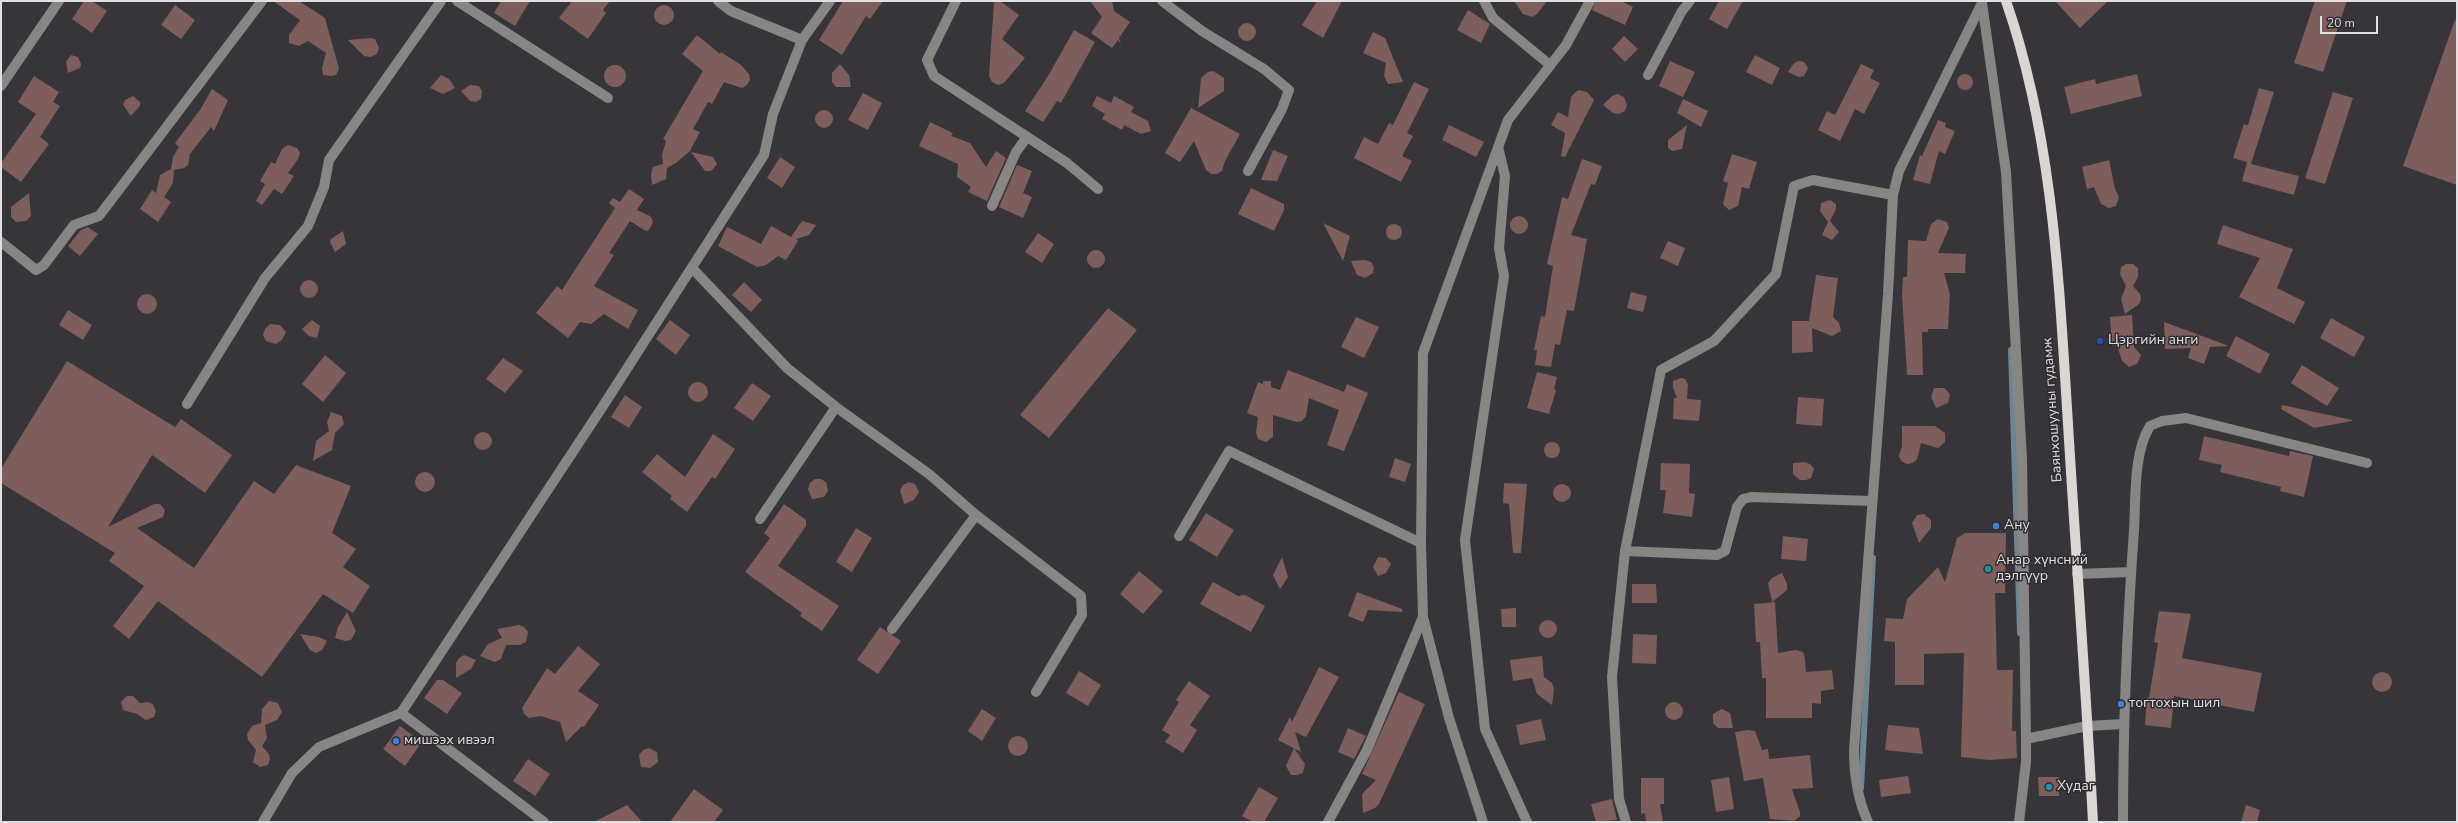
<!DOCTYPE html>
<meta charset="utf-8">
<style>
body{margin:0}
#map{position:relative;width:2458px;height:823px;overflow:hidden;background:#373539;font-family:"Nunito Sans",sans-serif}
canvas{display:block}
.frame{position:absolute;inset:0;border:2px solid #e0dfe2;pointer-events:none}
.scale{position:absolute;left:2320px;top:16px;width:58px;height:18px;box-sizing:border-box;border:2px solid #e0dfe2;border-top:0;padding-left:5px;font-size:12px;line-height:14px;white-space:nowrap;color:#e0dfe2;-webkit-text-stroke:3px #2d2b2f;paint-order:stroke}
</style>
<div id="map">
<canvas width="2458" height="823"></canvas>
<div class="frame"></div>
<div class="scale">20 m</div>
</div>
<script>
const ctx = document.querySelector('canvas').getContext('2d');
ctx.lineJoin = 'round';
function trace(path, color, width, dash) {
  ctx.strokeStyle = color;
  ctx.lineWidth = width;
  ctx.lineCap = dash ? 'butt' : 'round';
  ctx.setLineDash(dash || []);
  ctx.stroke(path);
}
function paint(path, color) {
  ctx.fillStyle = color;
  ctx.fill(path, 'evenodd');
}
function drawText(font, color, halo, rows, align = 'center') {
  ctx.font = font + ' "Nunito Sans",sans-serif';
  ctx.lineWidth = 3;
  ctx.setLineDash([]);
  ctx.textBaseline = 'middle';
  ctx.strokeStyle = halo;
  ctx.fillStyle = color;
  for (const [text, x, y, turn = 0] of rows) {
    ctx.save();
    ctx.translate(x, y);
    ctx.rotate((+turn || 0) * Math.PI / 180);
    ctx.textAlign = isNaN(turn) ? turn : align;
    if (halo) ctx.strokeText(text, 0, 0);
    ctx.fillText(text, 0, 0);
    ctx.restore();
  }
}
trace(new Path2D(`
 M 2011,350 L 2020,633
 M 1861,788 L 1873,558`), '#718590', 6);
paint(new Path2D(`
 M 84,1 L 92,1 L 107,11 L 92,33 L 72,19 Z
 M 273,1 L 299,1 L 325,18 L 339,69 L 336,75 L 331,76 L 323,75 L 322,68 L 326,53 L 308,41 L 299,46 L 289,43 L 289,35 L 300,20 Z
 M 501,1 L 530,1 L 515,26 L 494,13 Z
 M 572,1 L 610,1 L 603,10 L 606,13 L 588,39 L 559,18 Z
 M 843,1 L 883,1 L 870,19 L 866,16 L 842,55 L 819,40 Z
 M 994,1 L 1000,1 L 1019,15 L 1002,39 L 1025,58 L 1004,83 L 998,85 L 992,82 L 989,76 Z
 M 1090,1 L 1112,1 L 1114,11 L 1130,22 L 1119,38 L 1121,44 L 1118,40 L 1112,48 L 1091,33 L 1102,17 Z
 M 1317,1 L 1342,1 L 1323,38 L 1302,25 Z
 M 1514,1 L 1547,1 L 1537,14 L 1532,17 L 1523,14 Z
 M 1596,1 L 1621,1 L 1633,7 L 1625,25 L 1592,10 Z
 M 1719,1 L 1743,1 L 1727,29 L 1709,19 Z
 M 2055,1 L 2108,1 L 2080,28 Z
 M 2315,1 L 2347,1 L 2323,72 L 2294,63 Z
 M654 15a10 10 0 1 1 20 0a10 10 0 1 1-20 0Z
 M 175,5 L 195,20 L 181,39 L 161,25 Z
 M 1468,10 L 1490,24 L 1481,43 L 1457,30 Z
 M 2455,20 L 2457,21 L 2457,185 L 2403,166 Z
 M1238 32a9 9 0 1 1 18 0a9 9 0 1 1-18 0Z
 M 1074,30 L 1095,42 L 1061,103 L 1057,101 L 1043,122 L 1025,111 L 1048,76 Z
 M 1373,32 L 1385,38 L 1403,82 L 1388,84 L 1384,76 L 1386,63 L 1363,53 Z
 M 697,35 L 720,54 L 721,52 L 741,65 L 749,74 L 750,80 L 747,85 L 742,88 L 724,82 L 712,104 L 708,102 L 693,129 L 700,132 L 690,151 L 676,163 L 667,168 L 666,179 L 652,185 L 651,174 L 653,167 L 663,164 L 662,155 L 666,141 L 663,139 L 703,71 L 682,54 Z
 M 1624,36 L 1638,49 L 1625,62 L 1612,49 Z
 M 370,38 L 375,39 L 379,48 L 377,54 L 371,57 L 364,56 L 348,40 Z
 M 71,55 L 78,57 L 81,64 L 80,68 L 68,73 L 66,62 Z
 M 1755,55 L 1780,68 L 1772,85 L 1746,72 Z
 M 1670,61 L 1695,72 L 1683,97 L 1659,86 Z
 M 1799,61 L 1804,62 L 1808,68 L 1804,76 L 1799,77 L 1788,72 L 1794,63 Z
 M 840,64 L 849,75 L 851,87 L 836,87 L 832,82 L 832,73 Z
 M 1861,64 L 1874,70 L 1870,78 L 1880,83 L 1864,114 L 1855,109 L 1840,141 L 1818,130 L 1827,111 L 1835,115 Z
 M604 76a11 11 0 1 1 22 0a11 11 0 1 1-22 0Z
 M 1213,71 L 1224,78 L 1224,91 L 1198,108 L 1201,78 L 1208,72 Z
 M 2137,74 L 2142,96 L 2071,114 L 2064,87 L 2095,79 L 2096,84 Z
 M1957 82a8 8 0 1 1 16 0a8 8 0 1 1-16 0Z
 M 441,75 L 449,79 L 455,88 L 443,94 L 430,88 Z
 M 34,76 L 59,92 L 53,102 L 60,106 L 40,137 L 49,144 L 21,182 L 1,167 L 1,163 L 36,114 L 18,102 Z
 M 1414,82 L 1429,89 L 1407,133 L 1413,136 L 1402,156 L 1412,161 L 1401,182 L 1354,158 L 1364,137 L 1378,144 L 1389,123 L 1393,125 Z
 M 470,85 L 479,86 L 482,91 L 481,99 L 476,102 L 470,101 L 461,91 Z
 M 2259,88 L 2274,92 L 2251,164 L 2299,176 L 2294,195 L 2242,181 L 2247,162 L 2233,158 L 2244,124 L 2248,125 Z
 M 212,89 L 228,100 L 214,131 L 211,127 L 190,154 L 188,165 L 184,168 L 174,170 L 173,183 L 164,197 L 171,202 L 158,222 L 140,209 L 152,190 L 156,193 L 160,175 L 171,169 L 173,157 L 179,147 L 175,143 L 200,110 Z
 M 1578,90 L 1587,92 L 1594,100 L 1565,157 L 1561,156 L 1565,133 L 1551,125 L 1558,112 L 1568,117 L 1571,97 Z
 M 2333,92 L 2353,98 L 2325,184 L 2305,178 Z
 M 863,93 L 882,103 L 868,130 L 848,120 Z
 M 1618,94 L 1624,97 L 1627,105 L 1625,111 L 1619,114 L 1613,113 L 1603,105 L 1612,96 Z
 M 133,96 L 140,102 L 140,106 L 131,116 L 123,105 L 125,100 Z
 M 1097,96 L 1111,103 L 1114,96 L 1134,107 L 1131,112 L 1148,121 L 1151,131 L 1141,134 L 1124,125 L 1122,130 L 1102,119 L 1105,114 L 1092,106 Z
 M 1683,99 L 1708,111 L 1701,127 L 1677,113 Z
 M 1191,108 L 1240,134 L 1225,161 L 1222,171 L 1217,174 L 1211,174 L 1206,170 L 1194,141 L 1180,162 L 1165,153 Z
 M815 119a9 9 0 1 1 18 0a9 9 0 1 1-18 0Z
 M 1938,120 L 1946,123 L 1945,127 L 1955,131 L 1945,154 L 1939,151 L 1930,184 L 1913,180 L 1920,155 L 1922,156 Z
 M 930,122 L 953,133 L 951,136 L 970,143 L 986,167 L 996,151 L 1006,158 L 987,201 L 968,192 L 971,187 L 957,177 L 958,164 L 919,146 Z
 M 1449,125 L 1484,142 L 1476,157 L 1442,140 Z
 M 1687,125 L 1682,149 L 1672,151 L 1668,148 L 1668,140 Z
 M 288,145 L 297,148 L 300,153 L 298,159 L 288,173 L 294,176 L 282,194 L 274,189 L 262,205 L 256,201 L 265,184 L 260,181 L 271,162 L 275,164 L 282,149 Z
 M 1273,150 L 1288,156 L 1277,181 L 1261,180 Z
 M 691,152 L 713,157 L 717,164 L 714,168 L 711,171 L 705,171 Z
 M 1732,154 L 1757,162 L 1749,189 L 1742,187 L 1738,206 L 1729,210 L 1723,204 L 1728,183 L 1723,181 Z
 M 780,157 L 795,167 L 782,188 L 767,178 Z
 M 1582,159 L 1602,166 L 1595,185 L 1591,184 L 1571,235 L 1587,239 L 1574,311 L 1567,310 L 1560,345 L 1555,344 L 1551,367 L 1535,365 L 1537,350 L 1534,350 L 1541,316 L 1545,317 L 1553,266 L 1547,264 L 1562,197 L 1568,199 Z
 M 2109,160 L 2115,189 L 2119,197 L 2116,206 L 2109,208 L 2101,204 L 2094,187 L 2087,189 L 2082,167 Z
 M 1017,165 L 1032,171 L 1023,193 L 1032,197 L 1023,218 L 999,207 Z
 M 1251,188 L 1284,204 L 1284,210 L 1274,231 L 1238,214 Z
 M 629,189 L 644,199 L 637,210 L 650,216 L 653,221 L 652,225 L 648,231 L 644,230 L 630,221 L 609,253 L 614,255 L 594,286 L 638,310 L 628,329 L 604,314 L 591,324 L 580,322 L 568,338 L 536,313 L 557,286 L 562,290 L 615,208 L 609,203 L 613,198 L 620,202 Z
 M 29,193 L 31,216 L 26,221 L 16,222 L 11,217 L 11,207 Z
 M 1830,200 L 1836,204 L 1836,209 L 1830,221 L 1839,232 L 1832,240 L 1822,235 L 1828,222 L 1820,211 L 1821,203 Z
 M1510 225a9 9 0 1 1 18 0a9 9 0 1 1-18 0Z
 M 1938,219 L 1947,222 L 1949,228 L 1938,253 L 1966,254 L 1965,273 L 1944,273 L 1950,294 L 1948,329 L 1928,329 L 1928,332 L 1922,332 L 1923,375 L 1907,375 L 1902,295 L 1903,277 L 1907,277 L 1908,240 L 1926,241 L 1931,224 Z
 M 802,221 L 816,225 L 809,235 L 796,239 L 798,241 L 786,260 L 778,256 L 766,265 L 757,267 L 718,246 L 727,227 L 761,244 L 771,226 L 791,237 Z
 M 1323,223 L 1350,236 L 1343,261 Z
 M1386 232a8 8 0 1 1 16 0a8 8 0 1 1-16 0Z
 M 2223,225 L 2293,249 L 2277,288 L 2305,302 L 2294,324 L 2239,297 L 2260,258 L 2217,244 Z
 M 88,227 L 98,234 L 80,256 L 68,246 L 81,230 Z
 M 343,231 L 346,244 L 335,252 L 330,242 L 331,239 Z
 M 1038,233 L 1054,244 L 1042,263 L 1025,252 Z
 M 1668,241 L 1685,248 L 1678,266 L 1660,258 Z
 M1087 259a9 9 0 1 1 18 0a9 9 0 1 1-18 0Z
 M 1365,260 L 1371,262 L 1374,267 L 1373,273 L 1365,278 L 1357,275 L 1351,261 Z
 M 2126,264 L 2133,264 L 2138,268 L 2138,277 L 2133,286 L 2140,294 L 2141,300 L 2139,304 L 2125,314 L 2121,299 L 2126,286 L 2120,274 L 2121,267 Z
 M 1816,275 L 1838,278 L 1833,317 L 1839,323 L 1841,331 L 1832,336 L 1812,328 L 1813,352 L 1792,353 L 1792,321 L 1809,321 Z
 M300 289a9 9 0 1 1 18 0a9 9 0 1 1-18 0Z
 M 744,282 L 762,300 L 751,312 L 732,295 Z
 M 1631,292 L 1647,296 L 1643,312 L 1627,308 Z
 M137 304a10 10 0 1 1 20 0a10 10 0 1 1-20 0Z
 M 1108,308 L 1137,330 L 1049,438 L 1020,415 Z
 M 68,310 L 92,325 L 83,340 L 59,325 Z
 M 2132,315 L 2134,347 L 2141,355 L 2137,364 L 2129,367 L 2122,361 L 2117,345 L 2112,346 L 2110,317 Z
 M 1356,317 L 1379,327 L 1364,358 L 1341,347 Z
 M 2331,318 L 2365,337 L 2354,357 L 2320,338 Z
 M 312,320 L 320,326 L 317,338 L 309,336 L 302,329 Z
 M 670,320 L 690,335 L 676,355 L 656,339 Z
 M 2164,322 L 2229,346 L 2210,347 L 2204,364 L 2188,358 L 2191,348 L 2165,349 Z
 M 270,324 L 280,325 L 286,332 L 282,340 L 276,344 L 266,341 L 263,335 L 265,329 Z
 M 2236,336 L 2270,354 L 2260,374 L 2226,356 Z
 M 325,355 L 346,373 L 323,402 L 302,384 Z
 M 503,358 L 523,371 L 505,393 L 486,379 Z
 M 67,361 L 175,427 L 181,419 L 232,455 L 205,493 L 152,455 L 108,527 L 154,504 L 160,504 L 165,510 L 163,517 L 137,528 L 194,568 L 254,481 L 274,494 L 296,465 L 351,486 L 332,533 L 356,549 L 343,567 L 370,586 L 353,613 L 323,594 L 262,677 L 158,601 L 129,639 L 113,626 L 144,586 L 109,561 L 115,553 L 1,483 L 1,469 Z
 M 2302,365 L 2339,388 L 2327,406 L 2291,383 Z
 M 1288,370 L 1344,392 L 1347,384 L 1368,393 L 1344,451 L 1327,445 L 1339,410 L 1309,398 L 1306,416 L 1302,421 L 1297,422 L 1273,415 L 1273,437 L 1266,442 L 1258,439 L 1256,433 L 1258,417 L 1247,413 L 1258,382 L 1263,384 L 1263,381 L 1271,381 L 1271,387 L 1280,390 Z
 M 1537,372 L 1557,377 L 1554,389 L 1556,390 L 1549,414 L 1527,408 Z
 M 1681,378 L 1685,379 L 1688,384 L 1687,399 L 1701,400 L 1699,421 L 1673,419 L 1674,398 L 1677,398 L 1673,387 L 1673,381 Z
 M688 392a10 10 0 1 1 20 0a10 10 0 1 1-20 0Z
 M 752,383 L 771,396 L 753,421 L 734,408 Z
 M 1934,388 L 1944,388 L 1950,394 L 1948,403 L 1936,408 L 1931,397 Z
 M 625,395 L 642,407 L 629,428 L 611,417 Z
 M 1798,397 L 1824,399 L 1822,426 L 1796,424 Z
 M 2282,405 L 2352,420 L 2352,421 L 2314,428 L 2281,409 Z
 M 331,412 L 342,416 L 344,424 L 335,433 L 332,450 L 313,461 L 316,441 L 329,431 L 327,422 Z
 M 1902,426 L 1935,426 L 1945,433 L 1945,442 L 1938,448 L 1921,443 L 1917,459 L 1913,463 L 1907,464 L 1901,461 L 1899,456 L 1902,446 Z
 M474 441a9 9 0 1 1 18 0a9 9 0 1 1-18 0Z
 M 713,434 L 735,449 L 715,479 L 712,477 L 687,512 L 670,499 L 672,496 L 642,472 L 657,454 L 685,477 Z
 M 2204,436 L 2289,456 L 2290,451 L 2313,456 L 2304,497 L 2280,491 L 2281,487 L 2220,472 L 2222,465 L 2199,460 Z
 M1544 450a8 8 0 1 1 16 0a8 8 0 1 1-16 0Z
 M 1395,458 L 1411,464 L 1405,482 L 1389,477 Z
 M 1804,462 L 1810,464 L 1814,469 L 1811,478 L 1806,480 L 1800,480 L 1793,474 L 1793,463 Z
 M 1661,463 L 1690,464 L 1689,493 L 1695,494 L 1692,517 L 1663,513 L 1666,490 L 1660,490 Z
 M415 482a10 10 0 1 1 20 0a10 10 0 1 1-20 0Z
 M 815,479 L 821,479 L 826,482 L 828,491 L 824,497 L 812,499 L 808,489 L 810,483 Z
 M 909,482 L 915,484 L 919,492 L 914,500 L 904,504 L 900,490 L 903,485 Z
 M 1504,483 L 1527,484 L 1521,553 L 1513,553 L 1509,504 L 1503,503 Z
 M1553 493a9 9 0 1 1 18 0a9 9 0 1 1-18 0Z
 M 784,504 L 806,520 L 806,526 L 778,566 L 839,606 L 822,631 L 800,616 L 802,613 L 745,572 L 770,538 L 764,533 Z
 M 1206,513 L 1234,530 L 1217,557 L 1189,540 Z
 M 1924,514 L 1931,520 L 1931,528 L 1919,543 L 1912,523 L 1917,515 Z
 M 856,528 L 872,538 L 852,572 L 836,562 Z
 M 1965,533 L 2006,533 L 2005,593 L 1995,593 L 1997,670 L 2013,670 L 2012,731 L 2016,731 L 2017,758 L 1989,760 L 1961,757 L 1964,653 L 1924,654 L 1924,685 L 1895,685 L 1895,642 L 1884,641 L 1886,618 L 1903,619 L 1907,599 L 1938,567 L 1945,582 L 1957,538 Z
 M 1783,536 L 1808,539 L 1806,561 L 1781,559 Z
 M 1282,557 L 1288,577 L 1280,589 L 1273,575 Z
 M 1378,557 L 1386,558 L 1391,564 L 1386,573 L 1378,576 L 1373,567 Z
 M 1139,571 L 1163,591 L 1143,614 L 1120,594 Z
 M 1782,573 L 1787,584 L 1787,590 L 1772,602 L 1768,583 L 1772,578 Z
 M 1213,582 L 1238,596 L 1245,595 L 1265,606 L 1251,632 L 1200,604 Z
 M 1632,584 L 1656,584 L 1657,603 L 1632,603 Z
 M 1357,592 L 1402,609 L 1402,612 L 1368,610 L 1363,622 L 1348,616 Z
 M 1775,602 L 1778,653 L 1796,650 L 1803,652 L 1805,658 L 1806,672 L 1832,670 L 1834,689 L 1821,691 L 1821,704 L 1812,703 L 1812,718 L 1766,718 L 1766,678 L 1762,678 L 1760,642 L 1756,642 L 1754,604 Z
 M 1516,608 L 1516,627 L 1502,627 L 1501,609 Z
 M 2159,611 L 2191,614 L 2182,658 L 2262,673 L 2254,712 L 2174,696 L 2171,728 L 2145,725 L 2147,697 L 2149,698 L 2158,643 L 2154,642 Z
 M 347,612 L 356,631 L 351,640 L 345,641 L 335,638 L 338,627 Z
 M1539 629a9 9 0 1 1 18 0a9 9 0 1 1-18 0Z
 M 519,625 L 524,627 L 528,632 L 526,642 L 520,645 L 506,645 L 501,659 L 495,662 L 480,656 L 488,644 L 502,638 L 497,629 Z
 M 880,627 L 901,641 L 878,674 L 857,660 Z
 M 300,634 L 319,637 L 327,641 L 322,650 L 316,653 L 310,650 Z
 M 1633,634 L 1657,635 L 1656,664 L 1632,663 Z
 M 578,646 L 600,664 L 578,691 L 599,705 L 584,727 L 582,726 L 566,742 L 560,722 L 541,716 L 529,718 L 524,714 L 522,708 L 547,668 L 555,674 Z
 M 464,655 L 476,660 L 471,669 L 456,678 L 456,663 L 459,658 Z
 M 1542,656 L 1544,677 L 1552,683 L 1554,689 L 1552,705 L 1537,694 L 1532,678 L 1513,681 L 1510,660 Z
 M 1319,667 L 1339,677 L 1306,737 L 1295,732 L 1301,752 L 1278,740 L 1290,717 L 1292,722 Z
 M 1079,671 L 1101,685 L 1088,706 L 1066,693 Z
 M2372 682a10 10 0 1 1 20 0a10 10 0 1 1-20 0Z
 M 437,680 L 443,680 L 462,693 L 447,714 L 424,698 Z
 M 1189,681 L 1210,696 L 1190,725 L 1197,730 L 1183,753 L 1165,742 L 1170,735 L 1162,730 L 1179,702 L 1176,700 Z
 M 1399,692 L 1425,704 L 1379,804 L 1375,808 L 1363,813 L 1362,794 L 1376,780 L 1362,774 Z
 M 127,696 L 133,696 L 140,703 L 148,702 L 153,704 L 156,712 L 154,717 L 146,720 L 137,714 L 123,710 L 121,702 Z
 M 269,701 L 278,703 L 282,712 L 277,720 L 265,725 L 267,738 L 262,746 L 269,754 L 270,759 L 268,765 L 260,767 L 253,762 L 256,750 L 248,740 L 247,734 L 252,726 L 261,723 L 262,709 Z
 M1665 711a9 9 0 1 1 18 0a9 9 0 1 1-18 0Z
 M 982,709 L 996,718 L 982,741 L 968,731 Z
 M 1722,709 L 1730,713 L 1733,728 L 1718,728 L 1713,723 L 1713,714 Z
 M 1541,719 L 1546,740 L 1520,745 L 1516,725 Z
 M 1888,725 L 1919,728 L 1923,754 L 1885,750 Z
 M 400,726 L 422,742 L 405,766 L 383,749 Z
 M 1348,728 L 1366,736 L 1354,759 L 1338,752 Z
 M 1748,730 L 1755,731 L 1762,750 L 1768,749 L 1769,759 L 1810,755 L 1813,788 L 1792,789 L 1800,812 L 1800,816 L 1794,821 L 1770,819 L 1763,778 L 1744,781 L 1735,732 Z
 M1008 746a10 10 0 1 1 20 0a10 10 0 1 1-20 0Z
 M 649,748 L 657,752 L 658,762 L 650,768 L 641,767 L 639,755 L 643,750 Z
 M 1294,748 L 1305,764 L 1303,773 L 1297,775 L 1291,775 L 1286,766 Z
 M 528,759 L 550,774 L 535,796 L 513,781 Z
 M 1908,776 L 1911,793 L 1881,797 L 1879,780 Z
 M 1729,777 L 1734,809 L 1716,812 L 1711,780 Z
 M 2038,777 L 2059,777 L 2059,796 L 2039,796 Z
 M 1641,778 L 1664,778 L 1664,804 L 1660,804 L 1663,822 L 1646,822 L 1645,813 L 1641,814 Z
 M 1259,787 L 1278,798 L 1264,822 L 1253,822 L 1242,816 Z
 M 694,789 L 723,810 L 714,822 L 670,822 Z
 M 1612,799 L 1617,820 L 1596,822 L 1591,804 Z
 M 627,805 L 642,822 L 594,822 Z
 M 2246,805 L 2260,810 L 2257,822 L 2241,822 Z`), '#7d5e5b');
trace(new Path2D(`
 M 457,1 L 608,98
 M 718,1 L 731,11 L 802,40
 M 956,1 L 927,60 L 934,76 L 1067,163 L 1098,189
 M 1162,1 L 1202,31 L 1264,69 L 1289,90 L 1282,109 L 1248,171
 M 1484,1 L 1493,18 L 1550,65
 M 1982,3 L 2006,172 L 2022,459 L 2026,739
 M 1648,75 L 1682,11 L 1690,1
 M 1,86 L 59,1
 M 1498,147 L 1505,176 L 1499,248 L 1504,276 L 1465,540 L 1485,729 L 1527,822
 M 992,206 L 1016,152 L 1027,137
 M 1,242 L 36,270 L 44,265 L 74,225 L 99,216 L 262,1
 M 692,268 L 787,368 L 836,407 L 929,474 L 976,515 L 1081,596 L 1082,615 L 1036,692
 M 187,404 L 265,278 L 308,226 L 324,187 L 329,160 L 441,1
 M 760,519 L 836,407
 M 1179,536 L 1229,451 L 1421,543
 M 1625,551 L 1717,555 L 1725,551 L 1737,507 L 1743,499 L 1751,497 L 1871,501
 M 2077,574 L 2131,572
 M 892,629 L 976,515
 M 401,713 L 544,822
 M 263,822 L 292,773 L 319,747 L 401,713 L 603,406 L 764,155 L 773,114 L 802,40 L 830,1
 M 1328,822 L 1367,750 L 1423,617
 M 1483,822 L 1449,718 L 1423,617 L 1421,543 L 1423,353 L 1508,120 L 1566,45 L 1590,1
 M 1626,822 L 1619,799 L 1612,677 L 1625,551 L 1661,370 L 1714,341 L 1776,274 L 1794,186 L 1813,180 L 1893,195
 M 1868,822 C 1857,798 1854,775 1854,750 L 1888,294 L 1893,195 L 1899,171 L 1981,5
 M 2019,822 L 2026,762 L 2026,739 L 2087,726 L 2123,724
 M 2123,822 C 2123,725 2127,628 2134,530 C 2136,499 2133,453 2150,426 L 2162,421 L 2186,418 L 2367,463`), '#888585', 10);
trace(new Path2D(`
 M 2006,1 C 2053,136 2059,282 2068,424 C 2076,556 2086,689 2093,822`), '#dbd5d3', 10);
for (const [x, y, r, color] of [
 [2100,341,4,"#1a4fb4"],
 [1996,526,4,"#3f7fe0"],
 [1988,569,4,"#0f9aa8"],
 [2121,704,4,"#3f7fe0"],
 [396,741,4,"#3f7fe0"],
 [2049,787,4,"#0f9aa8"]
]) {
  const dot = new Path2D();
  dot.arc(x, y, r, 0, 2 * Math.PI);
  ctx.fillStyle = color;
  ctx.fill(dot);
  trace(dot, '#2d2b2f', 1.5);
}
drawText('14px', '#e0dfe2', '#2d2b2f', [
 ["Цэргийн анги",2108,341],
 ["Ану",2004,526],
 ["Анар хүнсний",1996,561],
 ["дэлгүүр",1996,577],
 ["тогтохын шил",2129,704],
 ["мишээх ивээл",404,741],
 ["Худаг",2057,787]
], 'left');
drawText('14px', '#e0dfe2', '#2d2b2f', [
 ["Баянхошууны гудамж",2053,410,-94]
]);
</script>
